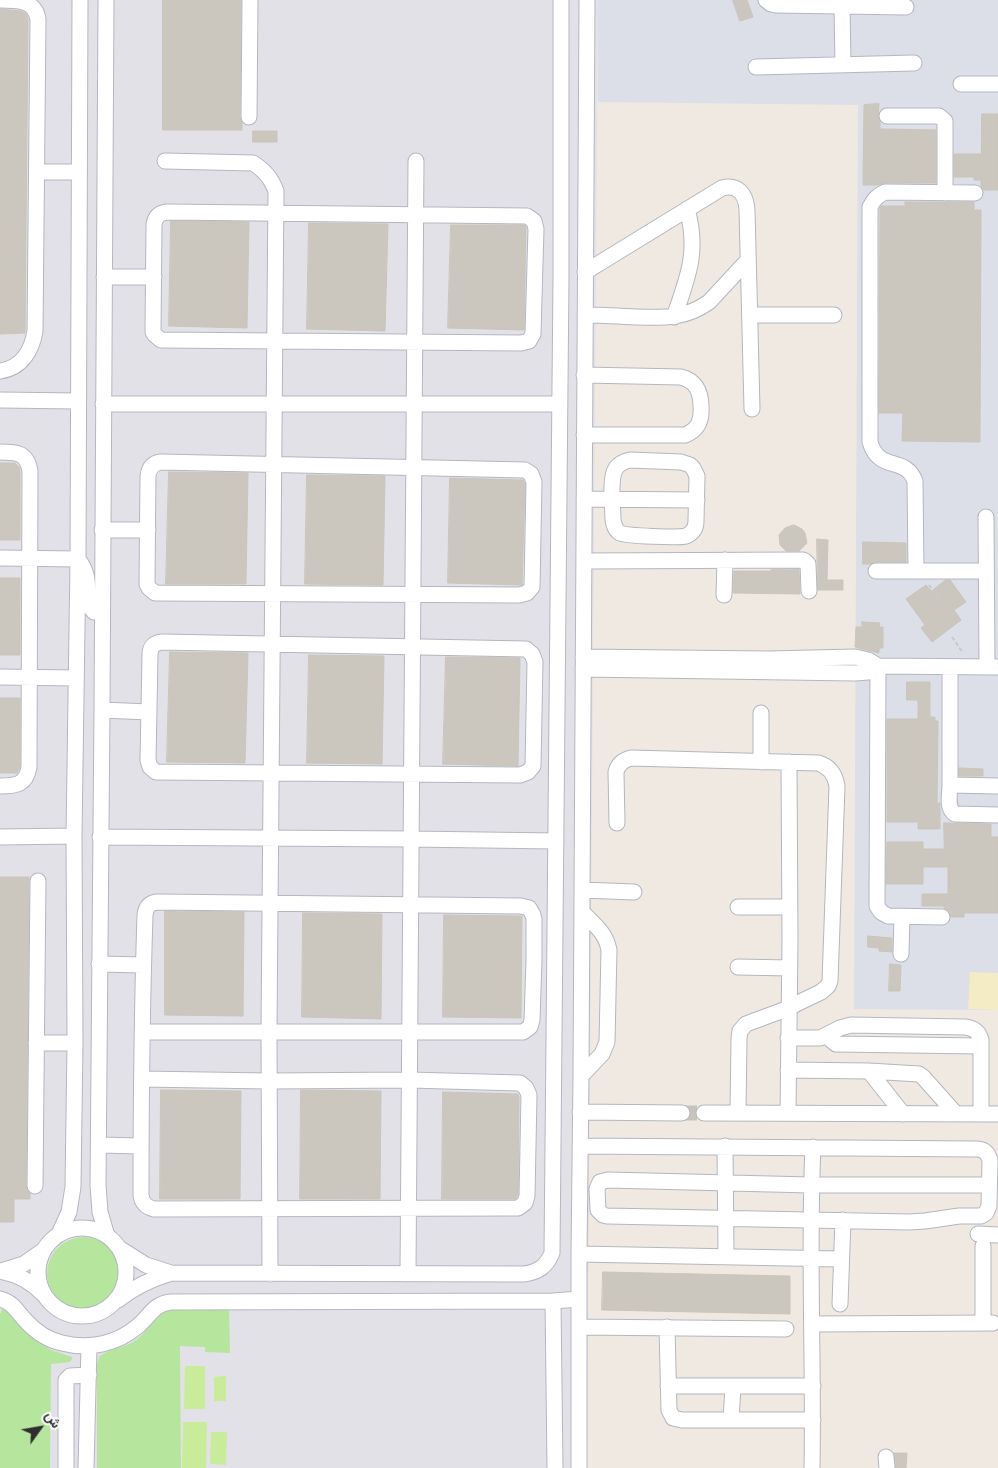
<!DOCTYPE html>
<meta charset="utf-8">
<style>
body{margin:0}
#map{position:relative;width:998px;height:1468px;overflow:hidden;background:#efe9e1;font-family:"Fira Sans Condensed",Vazirmatn,sans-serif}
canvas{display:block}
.north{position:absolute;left:15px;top:1403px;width:50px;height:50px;-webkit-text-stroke:4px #fff;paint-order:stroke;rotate:58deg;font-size:14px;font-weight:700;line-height:20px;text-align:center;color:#2e2e2e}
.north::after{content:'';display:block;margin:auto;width:18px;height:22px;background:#2e2e2e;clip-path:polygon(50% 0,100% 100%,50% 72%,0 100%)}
</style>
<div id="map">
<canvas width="998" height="1468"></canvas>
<div class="north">ش</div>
</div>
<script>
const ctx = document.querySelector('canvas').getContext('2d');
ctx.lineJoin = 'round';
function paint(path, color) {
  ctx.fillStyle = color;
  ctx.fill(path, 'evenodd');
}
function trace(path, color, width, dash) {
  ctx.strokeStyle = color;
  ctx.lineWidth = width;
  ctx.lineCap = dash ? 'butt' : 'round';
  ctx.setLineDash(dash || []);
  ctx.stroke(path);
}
paint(new Path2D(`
 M 0,0 L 598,0 L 587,1468 L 0,1468 Z`), '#e3e1e8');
paint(new Path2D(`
 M 598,0 L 998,0 L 998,1010 L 854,1009 L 858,105 L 598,102 Z`), '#dcdee8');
paint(new Path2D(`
 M47 1274a37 37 0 1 1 74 0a37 37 0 1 1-74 0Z
 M 2,1306 L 5,1306 L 34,1339 L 51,1350 L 72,1357 L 72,1359 L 70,1362 L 51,1364 L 50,1468 L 0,1468 L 0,1313 L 1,1313 Z
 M 229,1308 L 230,1353 L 205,1352 L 205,1347 L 180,1346 L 181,1468 L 97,1468 L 97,1365 L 99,1357 C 107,1349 124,1348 135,1341 C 147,1332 155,1319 165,1309 Z`), '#b6e59e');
paint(new Path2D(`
 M 970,972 L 998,973 L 998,1010 L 968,1009 Z`), '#f3ecc5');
paint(new Path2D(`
 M 185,1366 L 205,1366 L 205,1409 L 184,1409 Z
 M 226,1376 L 226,1401 L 214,1401 L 214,1377 Z
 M 183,1422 L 207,1422 L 206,1468 L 182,1468 Z
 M 211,1432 L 227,1432 L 226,1465 L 210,1464 Z`), '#c9ec9a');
const building = new Path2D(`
 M 163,0 L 241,0 L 240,117 L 242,123 L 242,130 L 163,130 Z
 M 733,0 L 747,0 L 753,17 L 740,21 Z
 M 0,9 L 21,11 L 26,14 L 28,18 L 25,333 L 0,334 Z
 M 879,104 L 878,116 L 880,122 L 880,129 L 936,130 L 936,183 L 885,183 L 878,185 L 863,185 L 864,105 Z
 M 982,114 L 998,114 L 998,190 L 984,190 L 981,186 L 981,180 L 974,180 L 974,177 L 954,177 L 954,154 L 981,154 Z
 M 253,131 L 277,131 L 277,142 L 253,142 Z
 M 905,202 L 974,202 L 974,210 L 981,210 L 980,442 L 902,441 L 903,413 L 879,413 L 880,208 L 881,206 L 905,206 Z
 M 171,221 L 249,222 L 247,328 L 169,326 Z
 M 309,223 L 388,224 L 385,331 L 307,329 Z
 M 451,225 L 524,225 L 526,227 L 524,330 L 448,328 Z
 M 0,463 L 15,463 L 20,468 L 20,540 L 0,540 Z
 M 169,472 L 248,473 L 246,584 L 166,584 Z
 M 307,475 L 385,476 L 383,585 L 305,584 Z
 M 450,478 L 523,480 L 525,484 L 522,585 L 448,583 Z
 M 794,525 L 802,529 L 805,533 L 807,543 L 799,551 L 786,551 L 780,545 L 779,535 L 785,528 Z
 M 817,539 L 828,540 L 827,580 L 843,580 L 843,590 L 818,590 Z
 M 863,542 L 906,543 L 906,562 L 876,562 L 870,564 L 863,564 Z
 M 799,569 L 800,594 L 733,593 L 734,571 L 771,571 L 771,570 Z
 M 0,578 L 20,578 L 20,655 L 0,655 Z
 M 946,580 L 950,580 L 966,602 L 954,610 L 961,620 L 932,642 L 921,628 L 925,625 L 906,599 L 926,585 L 931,591 Z
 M 862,622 L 880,623 L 879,627 L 883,627 L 883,648 L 879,648 L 879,653 L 855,647 L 856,627 L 862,627 Z
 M 170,652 L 248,653 L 245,763 L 167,762 Z
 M 309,655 L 384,656 L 382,764 L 307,763 Z
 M 446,657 L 520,658 L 518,766 L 443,764 Z
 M 907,682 L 930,682 L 930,717 L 935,717 L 935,721 L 938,721 L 937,803 L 940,803 L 940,829 L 918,829 L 918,822 L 887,822 L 887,719 L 918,719 L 918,700 L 907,700 Z
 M 0,698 L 20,698 L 20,766 L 17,773 L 0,773 Z
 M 959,768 L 983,769 L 983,776 L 959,776 Z
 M 944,823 L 991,824 L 991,837 L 998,837 L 998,913 L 964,913 L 964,917 L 951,917 L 950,912 L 944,908 L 944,906 L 922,906 L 922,894 L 948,894 L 948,867 L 923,867 L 923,884 L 886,884 L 887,842 L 923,842 L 923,849 L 944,849 Z
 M 0,877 L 29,877 L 26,1186 L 27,1190 L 30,1194 L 30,1199 L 14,1199 L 14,1222 L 0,1222 Z
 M 165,911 L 244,912 L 243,1016 L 165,1015 Z
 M 303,913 L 382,914 L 381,1019 L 302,1017 Z
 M 444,915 L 522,916 L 521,1018 L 443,1017 Z
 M 868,936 L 892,938 L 892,952 L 879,951 L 879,948 L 868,947 Z
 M 890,964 L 901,965 L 900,991 L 889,991 Z
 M 161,1090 L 241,1091 L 240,1199 L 160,1199 Z
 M 301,1090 L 381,1091 L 380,1199 L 300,1199 Z
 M 443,1092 L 518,1094 L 519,1097 L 518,1195 L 515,1199 L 442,1199 Z
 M 603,1272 L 790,1276 L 790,1314 L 602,1310 Z
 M 894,1453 L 907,1453 L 906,1468 L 896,1468 Z`);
paint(building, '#cbc7bf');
trace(building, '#cbc5ba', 1);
trace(new Path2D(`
 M 682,1113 L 704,1113`), '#c8c4bd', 15, [15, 8]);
const minor = new Path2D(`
 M 0,0 C 18,0 35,0 38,19 L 35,331 C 32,350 22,368 0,371
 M 106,0 L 102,710 L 98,1185 L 100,1212 L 107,1236
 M 766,0 L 771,4 L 776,5 L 906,7
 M 842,6 L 843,65
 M 756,67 L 914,63
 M 961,84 L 998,84
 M 887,116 L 939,116 L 945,121 L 945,193
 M 249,117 L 250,0
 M 165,161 L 253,163 C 265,171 271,178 276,191 L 269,1032 L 270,1274
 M 37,172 L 79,172
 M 167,212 L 527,216 L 534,221 L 536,229 L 533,334 L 529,341 L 521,343 L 161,340 L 155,335 L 153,332 L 154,225 C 155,217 159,213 167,212 Z
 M 585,272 L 722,188 C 738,184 746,194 747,210 L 752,409
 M 104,277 L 154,277
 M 585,315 C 602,315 618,316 635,317 C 664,318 685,319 709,302 L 748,260
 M 750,315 L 834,315
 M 674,317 C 688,277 699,251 687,209
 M 0,400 L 78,401
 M 103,404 L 559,404
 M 584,435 L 685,435 C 698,430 702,421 701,407 C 701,391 696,381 681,377 L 584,375
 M 0,452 C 16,452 27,452 30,471 L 29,767 C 26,785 16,786 0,786
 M 630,460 L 681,462 L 690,465 L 693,468 L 697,476 L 696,521 C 696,528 693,533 686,536 C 679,538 626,536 620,533 C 615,530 614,525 613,520 C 613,507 609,478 616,468 C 620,463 625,461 630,460 Z
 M 161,462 L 525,470 L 531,474 L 534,482 L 532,587 L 527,593 L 519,595 L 155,593 L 149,588 L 147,584 L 148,476 C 149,468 153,463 161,462 Z
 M 584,499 L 697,500
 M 986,517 L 987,667
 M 102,530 L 148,530
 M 0,558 L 78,559 C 91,576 86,587 89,606 L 94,612 L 102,612
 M 584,561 L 803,560 L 805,561 L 808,564 L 809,591
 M 876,571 L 986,571
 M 916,571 L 915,481 C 905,455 879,473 870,442 L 870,207 C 874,199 877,196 885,192 L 975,193
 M 724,595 L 725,560
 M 162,642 L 526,649 L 532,654 L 535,662 L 533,766 L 528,772 L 520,775 L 156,772 L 150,767 L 148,760 L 150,655 C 150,647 154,643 162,642 Z
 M 583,657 L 768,659 L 855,657 L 868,660 L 878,666
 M 878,666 L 877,906 L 881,912 L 888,916 L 942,917
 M 583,669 L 855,673 L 868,672 L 878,666 L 998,667
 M 0,677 L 76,678
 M 102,710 L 149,712
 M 761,762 L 761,713
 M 950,785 L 950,667
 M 998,786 L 950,785 C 950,795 946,808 955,814 L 998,815
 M 617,823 L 616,772 C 618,764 623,760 631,758 L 818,763 C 829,766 835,774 837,786 L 830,981 L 828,986 L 821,992 L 798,1003 L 789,1008 L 746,1024 L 740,1031 L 739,1038 L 738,1113
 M 0,837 L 74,836
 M 100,837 L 411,839 L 556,841
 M 582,890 L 634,892
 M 738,907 L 789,907
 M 901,954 L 902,917
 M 99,964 L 143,965
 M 738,967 L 789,968
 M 830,1034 L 831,1040 L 836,1044 L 980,1046
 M 788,1038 L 820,1038 L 840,1028 L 851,1025 L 965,1027 C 974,1028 979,1032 981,1040 L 981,1114
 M 36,1043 L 75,1043
 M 788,1070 L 869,1071 L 919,1074 L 923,1077 L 956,1114
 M 869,1071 L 903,1114
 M 581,1076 L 602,1054 L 607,1042 L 609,950 C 606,933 594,924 582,912
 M 142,1079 L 269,1081 L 409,1080 L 520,1083 L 526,1088 L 529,1095 L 527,1196 L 525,1203 L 518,1208 L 154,1209 C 146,1207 142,1203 141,1195 C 141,1102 142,1008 145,915 C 146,907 149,903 157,902 L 521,906 L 529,908 L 533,915 L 534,919 L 534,960 L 532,1020 L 530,1027 L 523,1032 L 142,1032
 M 580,1112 L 682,1113
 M 704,1113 L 998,1114
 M 788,1113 L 790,941 L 789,762
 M 99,1145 L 141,1146
 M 580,1146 L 976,1149 C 984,1149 988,1153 990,1160 L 989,1206 L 986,1213 L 981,1216 L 959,1216 L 925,1221 L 909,1222 L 607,1216 L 603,1215 L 598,1210 L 597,1189 L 600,1182 L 608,1180 L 811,1185 L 989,1185
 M 725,1146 L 726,1256
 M 35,1186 L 38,881
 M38 1272a44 44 0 1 1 88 0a44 44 0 1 1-88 0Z
 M 59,1234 L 69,1212 L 73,1187 L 75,1043 L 74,836 L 78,559 L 80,0
 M 978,1234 L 998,1235
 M 119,1248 L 146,1265 L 171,1273 L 524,1274 C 538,1272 546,1267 552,1253 L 561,277 L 561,0
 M 579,1254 L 841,1259
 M 0,1271 C 17,1274 31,1281 43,1294
 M 1,1271 L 24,1264 L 44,1250
 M 408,1274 L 416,161
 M 0,1299 C 13,1302 17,1312 26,1321 C 35,1331 48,1340 62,1343 C 89,1350 117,1344 138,1326 C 151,1315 153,1304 171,1302 L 553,1301 L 579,1299
 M 118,1300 C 134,1287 151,1279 171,1273
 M 553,1301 L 555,1468
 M 840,1304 L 843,1220
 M 983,1323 L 983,1246
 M 812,1324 L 993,1323
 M 579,1327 L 786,1329
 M 667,1327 L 669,1410 L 673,1418 L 682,1420 L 813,1420
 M 668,1386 L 813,1386
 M 731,1420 L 733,1386
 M 886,1457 L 887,1468
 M 66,1468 L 66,1380 L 70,1376 L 89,1375
 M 86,1468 L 89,1346
 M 579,1468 L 579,1254 L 581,1076 L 587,0
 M 812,1468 C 814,1361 808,1254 813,1147`);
trace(minor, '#b4b7c1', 17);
trace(new Path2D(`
 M 929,585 L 944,606
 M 952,637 L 963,653`), '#c9c9c9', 2, [4, 2.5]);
trace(minor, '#fff', 15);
</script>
